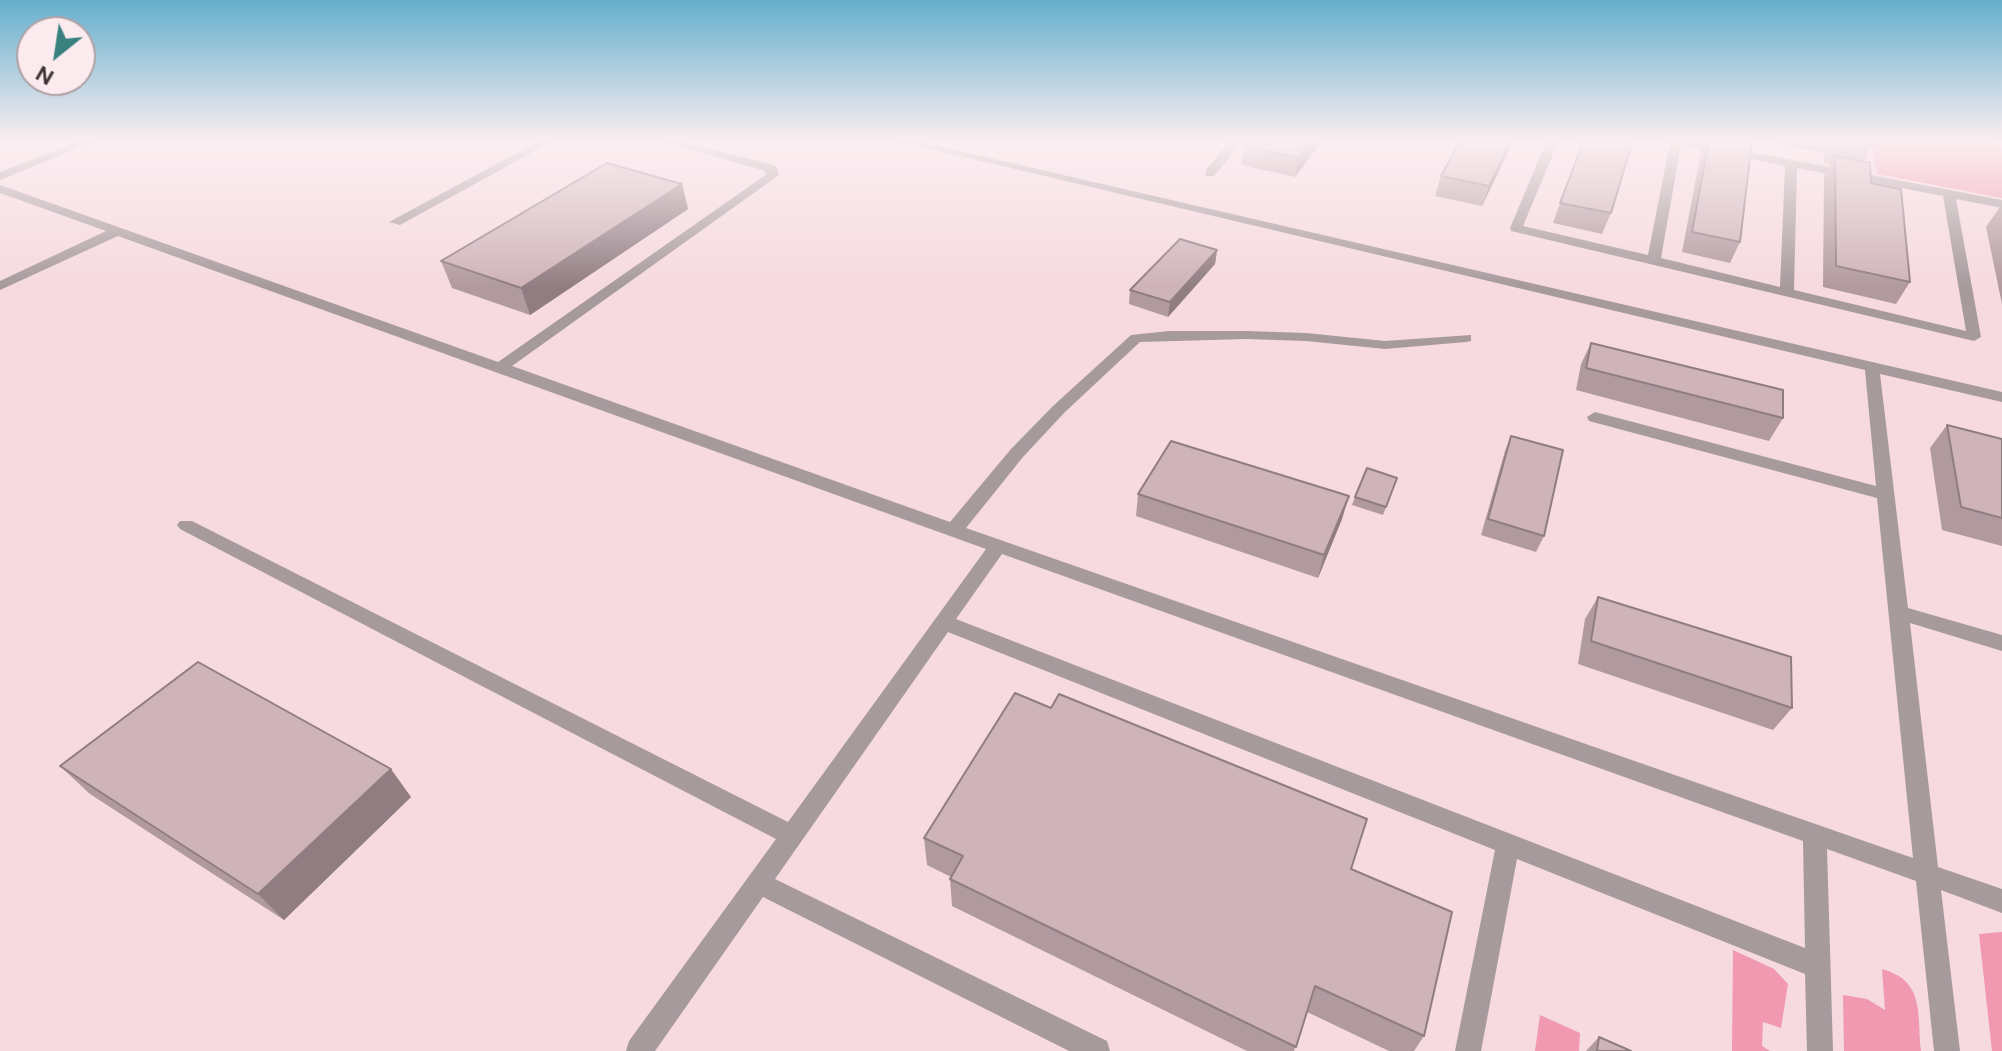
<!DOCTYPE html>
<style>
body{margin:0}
#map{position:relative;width:2002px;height:1051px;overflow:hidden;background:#f6dae0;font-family:"DM Sans",sans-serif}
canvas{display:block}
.north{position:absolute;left:16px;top:16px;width:80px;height:80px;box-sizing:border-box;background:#fbeaee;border:2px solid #afa1a4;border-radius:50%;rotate:210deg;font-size:22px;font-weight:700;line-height:32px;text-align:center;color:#3e3335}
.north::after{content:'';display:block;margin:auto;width:28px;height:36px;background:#39817e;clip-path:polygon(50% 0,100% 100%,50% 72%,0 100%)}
</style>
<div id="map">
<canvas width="2002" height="1051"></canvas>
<div class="north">N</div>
</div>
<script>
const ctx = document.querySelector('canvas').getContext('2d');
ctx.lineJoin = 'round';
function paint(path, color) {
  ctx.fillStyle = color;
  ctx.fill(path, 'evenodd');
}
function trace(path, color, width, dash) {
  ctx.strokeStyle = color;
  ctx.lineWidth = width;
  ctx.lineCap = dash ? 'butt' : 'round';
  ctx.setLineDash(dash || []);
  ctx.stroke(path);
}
paint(new Path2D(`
 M 1862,140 L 1975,140 L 2002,145 L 2002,198 L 1877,174 L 1871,142 Z
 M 2002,932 L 2002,1051 L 1992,1051 L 1979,934 Z
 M 1733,950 L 1774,969 L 1788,984 L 1781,1028 L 1763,1022 L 1762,1046 L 1770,1051 L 1732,1051 Z
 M 1882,969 C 1925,981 1917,1013 1921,1051 L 1844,1051 L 1843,995 L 1867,999 L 1885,1010 Z
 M 1540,1015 L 1580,1033 L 1579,1051 L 1535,1051 Z`), '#f099b0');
paint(new Path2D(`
 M 82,140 L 98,140 L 0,180 L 0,172 Z
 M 541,140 L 555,140 L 400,225 L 389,222 Z
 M 657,140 L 675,140 L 770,164 L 777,167 L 779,175 L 512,366 L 950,522 L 1011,449 L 1053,406 L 1131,335 L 1169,331 L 1246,331 L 1306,333 L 1385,341 L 1471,335 L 1471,341 L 1466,342 L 1385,349 L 1306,341 L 1246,339 L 1140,342 L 1065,412 L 1023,457 L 966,528 L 1913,858 L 1877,498 L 1589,421 L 1587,417 L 1595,412 L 1876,486 L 1865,370 L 892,140 L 912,140 L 2002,392 L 2002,402 L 1880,374 L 1908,608 L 2002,635 L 2002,651 L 1910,623 L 1938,867 L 2002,889 L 2002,913 L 1941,890 L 1960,1051 L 1934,1051 L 1916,881 L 1827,849 L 1833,1051 L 1807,1051 L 1805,974 L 1517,859 L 1481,1051 L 1455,1051 L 1495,850 L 948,632 L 775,879 L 1107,1041 L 1110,1051 L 1069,1051 L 763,897 L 655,1051 L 626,1051 L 629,1041 L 776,839 L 180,529 L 177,525 L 180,521 L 192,521 L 788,822 L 986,549 L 118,236 L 0,290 L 0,281 L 106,231 L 0,193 L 0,185 L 498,362 L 767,174 L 762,170 ZM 1002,554 L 1803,841 L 1805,948 L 956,619 Z
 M 1231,140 L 1243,140 L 1214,176 L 1206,176 L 1206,170 Z
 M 1547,140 L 1559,140 L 1523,226 L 1648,255 L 1670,143 L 1665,140 L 1688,140 L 2002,200 L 2002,208 L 1956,199 L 1981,337 L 1974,341 L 1511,231 L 1510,228 ZM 1681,145 L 1785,166 L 1780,287 L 1661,258 ZM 1797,168 L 1943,196 L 1966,331 L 1794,290 Z`), '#a69a9d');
paint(new Path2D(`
 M 1249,140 L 1323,140 L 1295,177 L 1241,165 L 1244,146 Z
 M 1514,140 L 1482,206 L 1435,196 L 1441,176 Z
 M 1583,140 L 1611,213 L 1602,234 L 1553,223 Z
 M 1703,140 L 1748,140 L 1740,242 L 1730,263 L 1682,252 L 1701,152 L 1706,140 Z
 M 1778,140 L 1876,140 L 1863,162 L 1910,282 L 1896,304 L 1823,287 L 1824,176 L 1830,164 L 1824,163 L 1824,153 L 1777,144 Z
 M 682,184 L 688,209 L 530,315 L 452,288 L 441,261 Z
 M 2000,207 L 2002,207 L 2002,304 L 1986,227 Z
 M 1217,250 L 1215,264 L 1168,317 L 1129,304 L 1130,290 Z
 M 1591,343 L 1783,418 L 1769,441 L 1576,390 L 1581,364 Z
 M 1947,425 L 2002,439 L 2002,546 L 1942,530 L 1930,448 Z
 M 1511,436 L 1544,536 L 1536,552 L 1481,535 L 1505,451 Z
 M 1397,478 L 1383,515 L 1352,505 L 1355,497 Z
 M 1138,494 L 1342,519 L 1318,578 L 1136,516 Z
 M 1598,597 L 1792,708 L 1773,730 L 1578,664 L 1585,619 Z
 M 60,766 L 411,797 L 284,920 L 90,794 Z
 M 924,838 L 1351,869 L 1424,1036 L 1414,1051 L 1389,1051 L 1307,1012 L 1294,1051 L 1247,1051 L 952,906 L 950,879 L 951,877 L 927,865 Z
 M 1599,1037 L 1631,1051 L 1586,1051 Z`), '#b19a9f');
paint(new Path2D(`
 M 1313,140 L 1323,140 L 1295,177 L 1298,158 Z
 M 1511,140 L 1514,140 L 1482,206 L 1489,186 Z
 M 682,184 L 688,209 L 530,315 L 521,288 Z
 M 1217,250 L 1215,264 L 1168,317 L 1170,302 Z
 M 1349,496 L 1342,519 L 1318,578 L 1324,555 Z
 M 391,769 L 411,797 L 284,920 L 258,894 Z`), '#907d82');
const building = new Path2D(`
 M 1249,140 L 1313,140 L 1298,158 L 1244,146 Z
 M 1461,140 L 1511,140 L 1489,186 L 1441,176 Z
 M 1584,140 L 1633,140 L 1611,213 L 1560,203 Z
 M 1709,140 L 1746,140 L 1752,141 L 1740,242 L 1692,232 Z
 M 1835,156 L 1870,163 L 1871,183 L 1901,189 L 1910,282 L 1836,266 Z
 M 607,163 L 682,184 L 521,288 L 441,261 Z
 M 1180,239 L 1217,250 L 1170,302 L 1130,290 Z
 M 1591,343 L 1783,390 L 1783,418 L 1586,368 Z
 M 1947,425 L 2002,439 L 2002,518 L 1961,507 Z
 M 1511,436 L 1563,450 L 1544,536 L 1488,519 Z
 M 1171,441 L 1349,496 L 1324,555 L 1138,494 Z
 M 1367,468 L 1397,478 L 1386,507 L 1355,497 Z
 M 1598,597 L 1791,657 L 1792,708 L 1591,641 Z
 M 198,662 L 391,769 L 258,894 L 60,766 Z
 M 1015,693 L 1051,708 L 1059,694 L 1367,819 L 1351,869 L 1452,912 L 1424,1036 L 1315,986 L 1296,1047 L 950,879 L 963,856 L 924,838 Z
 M 1599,1037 L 1631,1051 L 1597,1051 Z`);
paint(building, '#ceb3b9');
trace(building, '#907d82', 2);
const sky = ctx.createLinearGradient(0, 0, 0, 287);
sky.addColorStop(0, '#65afcd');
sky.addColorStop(0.49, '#fbeef1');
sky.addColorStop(1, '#fbeef100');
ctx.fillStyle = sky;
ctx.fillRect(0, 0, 2002, 287);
</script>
